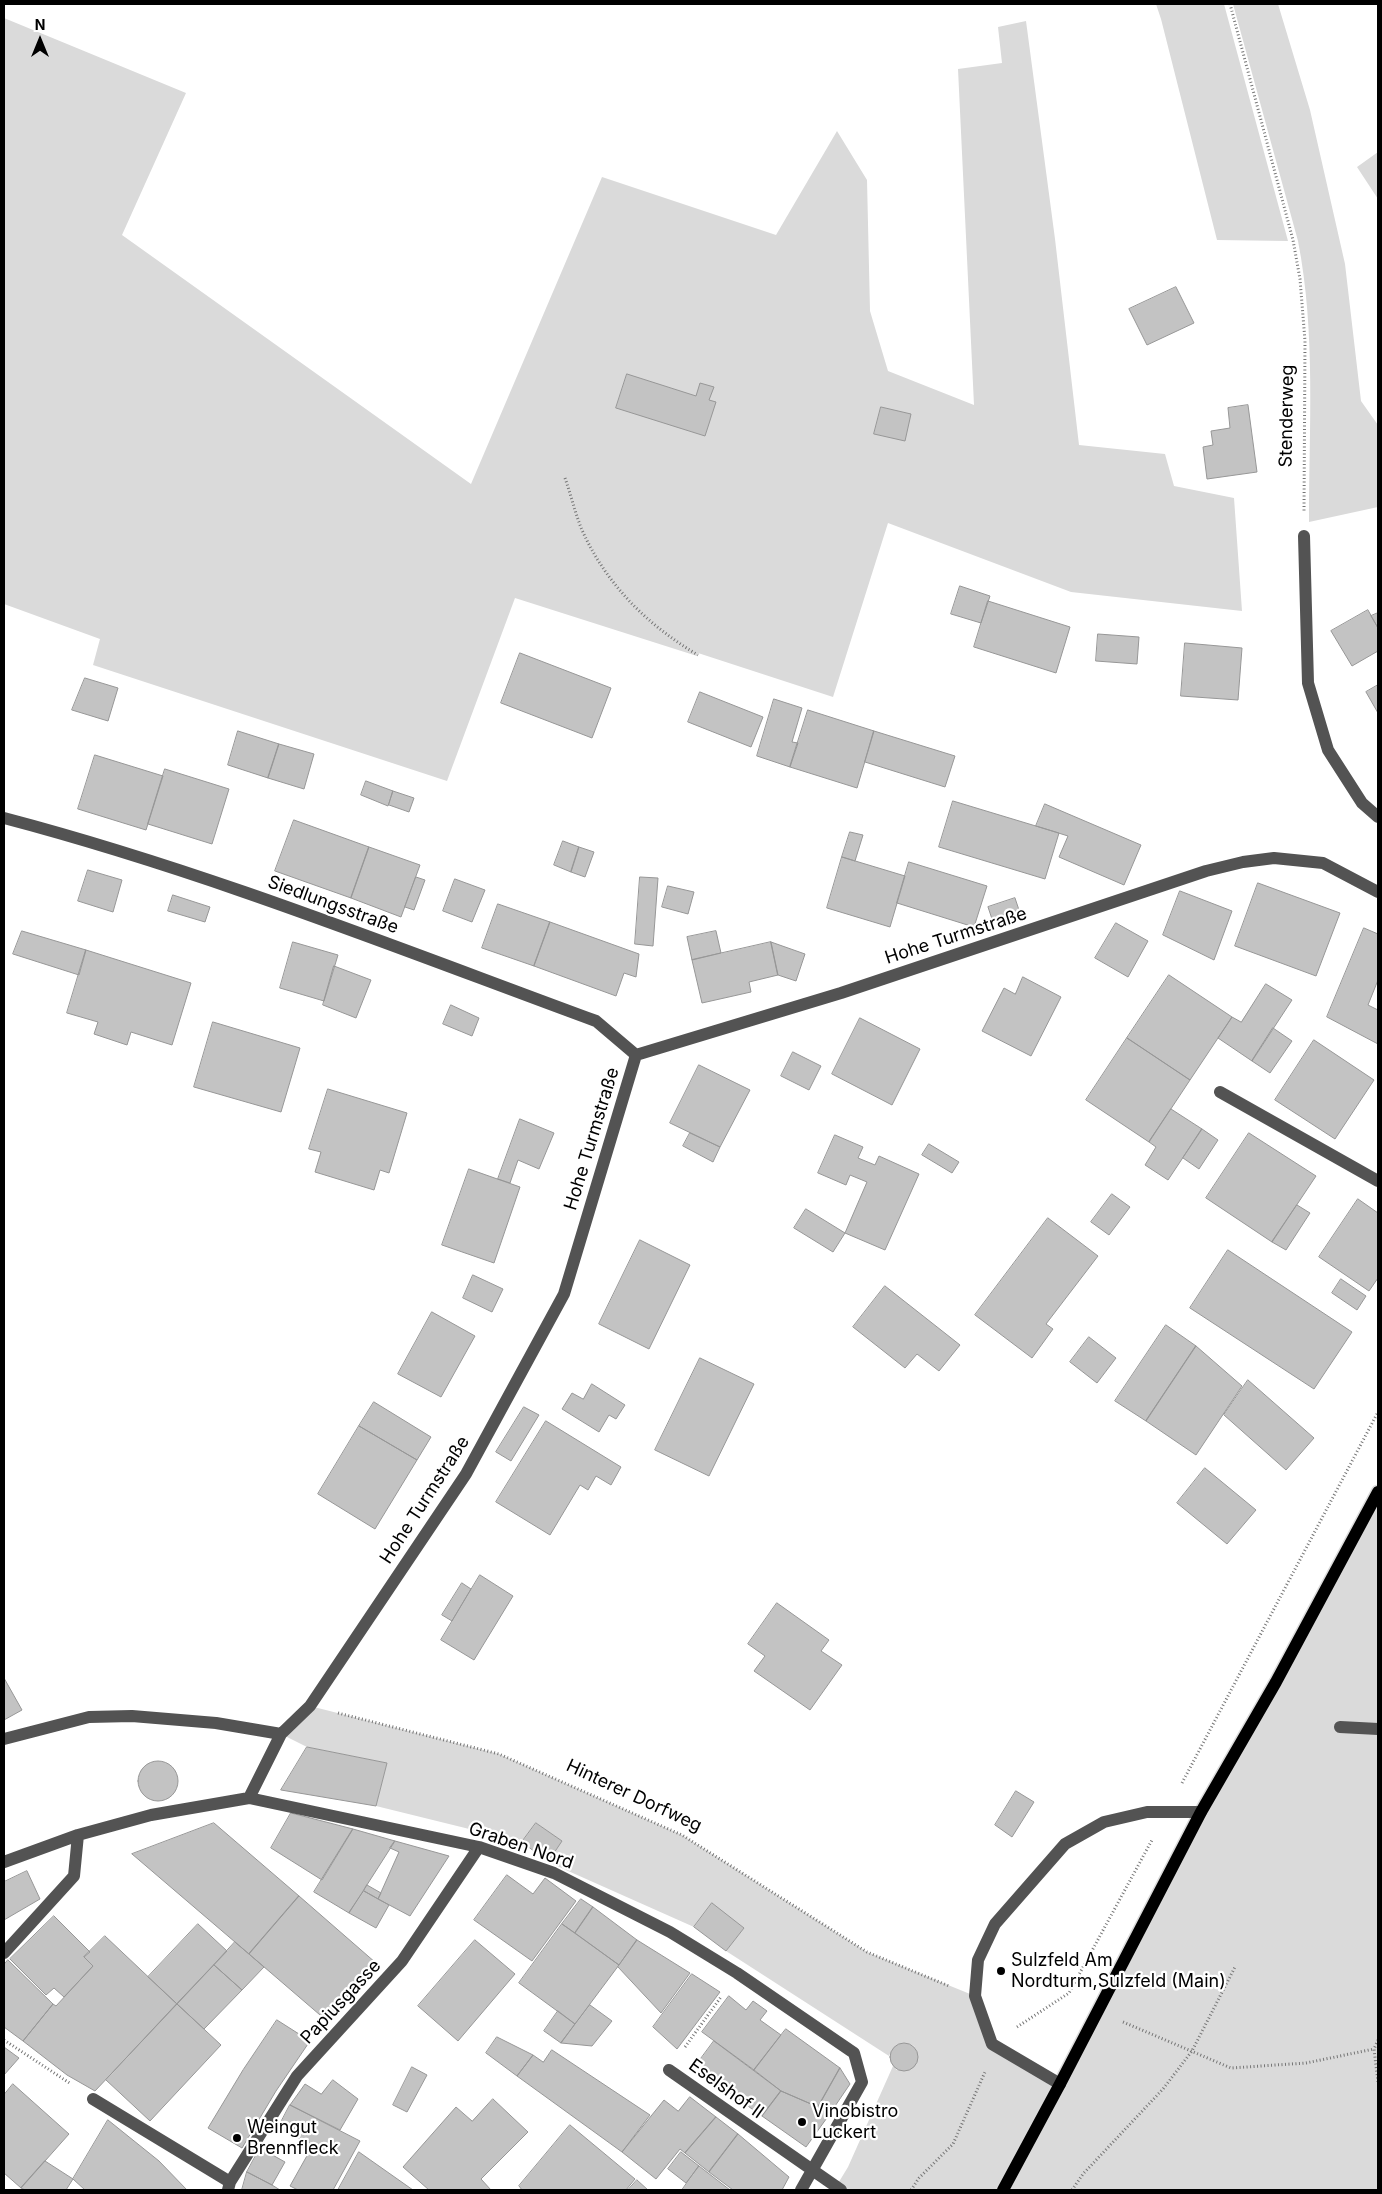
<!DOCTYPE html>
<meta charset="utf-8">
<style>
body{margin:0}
#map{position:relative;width:1382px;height:2194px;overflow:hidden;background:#fff;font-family:Inter,sans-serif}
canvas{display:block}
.frame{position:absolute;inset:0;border:5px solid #000;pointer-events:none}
.north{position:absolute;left:15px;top:15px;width:50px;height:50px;-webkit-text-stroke:4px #fff;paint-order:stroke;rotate:0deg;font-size:14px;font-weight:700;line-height:20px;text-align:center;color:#000}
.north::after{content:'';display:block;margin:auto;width:18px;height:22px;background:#000;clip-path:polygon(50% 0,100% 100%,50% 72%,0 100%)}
</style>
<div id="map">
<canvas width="1382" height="2194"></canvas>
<div class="frame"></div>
<div class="north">N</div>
</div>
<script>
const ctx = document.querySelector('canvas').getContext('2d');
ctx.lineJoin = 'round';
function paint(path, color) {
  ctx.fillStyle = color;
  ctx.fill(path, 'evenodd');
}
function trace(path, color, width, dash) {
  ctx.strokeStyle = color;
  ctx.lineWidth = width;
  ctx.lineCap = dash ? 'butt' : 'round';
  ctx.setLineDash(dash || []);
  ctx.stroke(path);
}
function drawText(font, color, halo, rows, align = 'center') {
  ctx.font = font + ' Inter,sans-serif';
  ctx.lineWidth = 4.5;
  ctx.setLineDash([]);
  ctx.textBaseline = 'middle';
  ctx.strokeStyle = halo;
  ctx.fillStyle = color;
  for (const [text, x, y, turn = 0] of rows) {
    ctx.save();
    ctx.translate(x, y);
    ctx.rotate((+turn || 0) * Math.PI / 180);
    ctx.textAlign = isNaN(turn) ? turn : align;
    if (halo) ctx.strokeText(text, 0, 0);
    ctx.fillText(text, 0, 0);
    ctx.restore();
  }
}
paint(new Path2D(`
 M 1156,4 L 1224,4 L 1288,241 L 1217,240 L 1161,19 Z
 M 1233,4 L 1278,4 L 1310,110 L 1345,264 L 1361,401 L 1378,425 L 1378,507 L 1309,522 C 1309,428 1316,333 1298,241 Z
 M 4,18 L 186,93 L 122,235 L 471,484 L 602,177 L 776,235 L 837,131 L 867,180 L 870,311 L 888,371 L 974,405 L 958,69 L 1002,63 L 998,27 L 1026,21 L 1055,239 L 1079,445 L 1165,454 L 1174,486 L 1234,498 L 1242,611 L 1071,592 L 888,523 L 833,697 L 698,653 L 697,656 L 515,598 L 447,781 L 93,665 L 100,639 L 4,604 Z
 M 1378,152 L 1378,199 L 1357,167 Z
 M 1378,1492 L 1378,2190 L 834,2190 L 848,2167 L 893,2066 L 897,2070 L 908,2070 C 918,2063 920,2056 914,2046 C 902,2040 894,2043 889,2056 L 726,1951 L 744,1928 L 712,1904 L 694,1927 L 548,1862 L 562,1841 L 536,1823 L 522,1842 L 376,1806 L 387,1763 L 307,1747 L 281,1734 L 310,1706 L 499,1754 L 682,1835 L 867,1952 L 975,1996 L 992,2044 L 1060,2084 Z`), '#dadada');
const building = new Path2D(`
 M 1176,287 L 1194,323 L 1147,345 L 1129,309 Z
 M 627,374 L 696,396 L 700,383 L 714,387 L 709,400 L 716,402 L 705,436 L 616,408 Z
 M 1248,405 L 1257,472 L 1207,479 L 1203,447 L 1213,445 L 1211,431 L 1230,428 L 1228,408 Z
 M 881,407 L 911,414 L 905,441 L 874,434 Z
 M 960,586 L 990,596 L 981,623 L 951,614 Z
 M 988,601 L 1070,627 L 1056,673 L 974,647 Z
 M 1368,610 L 1378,628 L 1378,651 L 1352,666 L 1331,631 Z
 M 1378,613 L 1378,628 L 1371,616 Z
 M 1098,634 L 1139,637 L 1137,664 L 1096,661 Z
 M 1185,643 L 1242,648 L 1238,700 L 1181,696 Z
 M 520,653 L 611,688 L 592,738 L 501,703 Z
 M 85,678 L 118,688 L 108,721 L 72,710 Z
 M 1378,685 L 1378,713 L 1366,692 Z
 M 700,692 L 763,717 L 751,747 L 688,722 Z
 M 774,699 L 802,708 L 792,742 L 798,743 L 790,767 L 757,756 Z
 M 808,710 L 874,731 L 857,788 L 790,767 Z
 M 238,731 L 279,744 L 268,778 L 228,765 Z
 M 874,731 L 955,756 L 945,787 L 865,762 Z
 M 279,744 L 314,754 L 304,789 L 268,778 Z
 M 95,755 L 163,776 L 146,830 L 78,809 Z
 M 165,769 L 229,789 L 212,844 L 148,824 Z
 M 366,781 L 393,791 L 388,806 L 361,795 Z
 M 393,791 L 414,798 L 409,812 L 389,805 Z
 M 953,801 L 1059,833 L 1045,879 L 939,847 Z
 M 1045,804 L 1141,845 L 1124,885 L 1059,857 L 1068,836 L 1036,826 Z
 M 294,820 L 369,847 L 351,898 L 275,871 Z
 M 850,832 L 863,835 L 855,861 L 842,857 Z
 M 563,841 L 579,847 L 571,872 L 554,865 Z
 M 369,847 L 420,865 L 401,917 L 351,898 Z
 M 579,847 L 594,852 L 585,877 L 571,872 Z
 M 842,857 L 905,876 L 890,927 L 827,908 Z
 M 909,862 L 987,886 L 974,927 L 897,903 Z
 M 88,870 L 122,880 L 113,912 L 78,901 Z
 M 416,877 L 425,880 L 414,910 L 405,907 Z
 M 640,877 L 658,878 L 653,946 L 635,944 Z
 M 455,879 L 485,890 L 472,922 L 443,911 Z
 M 1258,883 L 1340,913 L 1316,976 L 1235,946 Z
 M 668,886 L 694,892 L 688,914 L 662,907 Z
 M 1180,891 L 1232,911 L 1214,960 L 1163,935 Z
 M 173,895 L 210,907 L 205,922 L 168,911 Z
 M 1015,898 L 1019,910 L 992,919 L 988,907 Z
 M 498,904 L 550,922 L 534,966 L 482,948 Z
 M 550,922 L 639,954 L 636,977 L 624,973 L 616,996 L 534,966 Z
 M 1116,923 L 1148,941 L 1128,977 L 1095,958 Z
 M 1364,928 L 1378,934 L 1378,980 L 1368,1005 L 1378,1010 L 1378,1044 L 1327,1017 Z
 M 22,931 L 86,950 L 79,975 L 13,954 Z
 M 716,931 L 721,953 L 692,960 L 687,937 Z
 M 293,942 L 338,955 L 324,1001 L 280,988 Z
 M 771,942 L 805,954 L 796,981 L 778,975 Z
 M 771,942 L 778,975 L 749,982 L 751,992 L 702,1003 L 692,960 Z
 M 86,950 L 191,983 L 172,1045 L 131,1032 L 127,1045 L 94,1034 L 98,1022 L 67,1013 Z
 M 334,966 L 371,980 L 356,1018 L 323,1005 Z
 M 1169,975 L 1232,1017 L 1190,1080 L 1127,1038 Z
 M 1023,977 L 1061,997 L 1031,1056 L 982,1031 L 1004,988 L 1015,994 Z
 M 1266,984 L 1292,1000 L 1252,1061 L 1218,1038 L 1232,1017 L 1241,1022 Z
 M 451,1005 L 479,1018 L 472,1036 L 443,1024 Z
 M 860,1018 L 920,1049 L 892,1105 L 832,1074 Z
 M 213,1022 L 300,1048 L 281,1112 L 194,1087 Z
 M 1273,1028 L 1292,1041 L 1270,1073 L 1252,1061 Z
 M 1127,1038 L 1190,1080 L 1149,1142 L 1086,1100 Z
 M 1314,1040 L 1374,1080 L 1335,1139 L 1275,1100 Z
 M 793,1052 L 821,1066 L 809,1090 L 781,1076 Z
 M 699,1065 L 750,1090 L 720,1147 L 670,1123 Z
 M 328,1089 L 407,1113 L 389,1173 L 380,1170 L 374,1190 L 315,1172 L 321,1152 L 309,1149 Z
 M 1171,1109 L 1202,1129 L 1168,1180 L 1145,1165 L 1156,1147 L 1149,1142 Z
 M 520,1119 L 554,1133 L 539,1169 L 518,1160 L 510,1183 L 498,1179 Z
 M 1202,1129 L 1218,1140 L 1199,1169 L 1183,1158 Z
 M 690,1133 L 720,1147 L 713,1162 L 683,1146 Z
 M 1249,1133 L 1316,1176 L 1272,1242 L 1206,1198 Z
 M 835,1135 L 863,1147 L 858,1158 L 875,1165 L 879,1156 L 919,1174 L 885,1250 L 845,1233 L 867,1182 L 850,1175 L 846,1185 L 818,1173 Z
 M 929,1144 L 959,1162 L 952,1173 L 922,1155 Z
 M 469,1169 L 520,1187 L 494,1263 L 442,1245 Z
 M 1112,1194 L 1130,1207 L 1109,1235 L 1091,1222 Z
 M 1358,1199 L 1378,1213 L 1378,1278 L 1369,1291 L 1319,1257 Z
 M 1297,1205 L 1310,1213 L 1286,1250 L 1272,1242 Z
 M 806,1209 L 845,1233 L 833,1252 L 794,1228 Z
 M 1048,1218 L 1098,1256 L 1046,1324 L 1053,1329 L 1032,1358 L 975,1315 Z
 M 640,1240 L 690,1265 L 649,1349 L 599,1324 Z
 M 1228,1250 L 1352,1332 L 1314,1389 L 1190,1308 Z
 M 473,1275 L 503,1289 L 492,1312 L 463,1298 Z
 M 1341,1279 L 1366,1296 L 1357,1310 L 1332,1293 Z
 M 885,1286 L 960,1345 L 939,1371 L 917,1354 L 905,1368 L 853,1327 Z
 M 432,1312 L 475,1336 L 441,1397 L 398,1374 Z
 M 1166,1325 L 1196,1346 L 1146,1421 L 1115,1401 Z
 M 1089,1337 L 1116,1358 L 1097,1383 L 1070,1362 Z
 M 1196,1346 L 1242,1386 L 1196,1455 L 1146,1421 Z
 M 700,1358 L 754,1384 L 709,1476 L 655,1450 Z
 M 1248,1380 L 1314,1438 L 1286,1470 L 1224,1415 Z
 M 592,1384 L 625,1405 L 616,1419 L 609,1415 L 599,1432 L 562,1409 L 572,1393 L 583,1399 Z
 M 374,1402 L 431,1437 L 417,1460 L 359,1426 Z
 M 524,1407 L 539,1415 L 511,1461 L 496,1452 Z
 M 546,1421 L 621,1467 L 611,1485 L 596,1476 L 588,1490 L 580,1485 L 550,1535 L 496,1502 Z
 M 359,1426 L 417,1460 L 375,1529 L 318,1494 Z
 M 1205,1468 L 1256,1510 L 1227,1544 L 1177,1503 Z
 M 480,1575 L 513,1596 L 474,1660 L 441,1640 Z
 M 462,1583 L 471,1589 L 452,1621 L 442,1615 Z
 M 777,1603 L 829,1640 L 821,1651 L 842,1665 L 810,1710 L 754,1671 L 765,1656 L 748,1644 Z
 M 4,1678 L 22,1710 L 4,1720 Z
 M 307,1747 L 387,1763 L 376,1806 L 281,1790 Z
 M138 1781a20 20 0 1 1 40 0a20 20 0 1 1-40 0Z
 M 1016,1791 L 1034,1802 L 1012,1837 L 995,1825 Z
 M 291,1813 L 353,1829 L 322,1880 L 271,1848 Z
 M 214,1823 L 299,1896 L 249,1954 L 132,1854 Z
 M 536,1823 L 562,1841 L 548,1862 L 522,1842 Z
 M 353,1829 L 395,1841 L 349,1913 L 314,1892 Z
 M 395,1841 L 449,1856 L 410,1916 L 378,1899 L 399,1852 L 390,1848 Z
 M 27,1871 L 40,1899 L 4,1920 L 4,1882 Z
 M 507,1875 L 533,1894 L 545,1878 L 576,1901 L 532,1961 L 474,1920 Z
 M 367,1885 L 381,1893 L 378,1899 L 364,1891 Z
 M 364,1891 L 389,1905 L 376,1928 L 349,1913 Z
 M 299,1896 L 376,1963 L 327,2021 L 249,1954 Z
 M 581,1899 L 593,1907 L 575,1933 L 562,1924 Z
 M 712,1903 L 744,1928 L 726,1951 L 694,1927 Z
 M 593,1907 L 637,1940 L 619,1965 L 575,1933 Z
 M 54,1916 L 90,1952 L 84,1957 L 93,1966 L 64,1997 L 54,1988 L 46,1995 L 10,1959 Z
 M 198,1924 L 227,1951 L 177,2004 L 148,1977 Z
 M 562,1924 L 619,1965 L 575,2024 L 519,1983 Z
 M 105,1936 L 177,2004 L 95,2091 L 67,2075 L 23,2041 L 53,2004 L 56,2006 L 93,1966 L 84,1957 Z
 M 475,1940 L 515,1974 L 458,2041 L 418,2006 Z
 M 637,1940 L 690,1973 L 661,2013 L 618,1967 Z
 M 235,1942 L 264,1967 L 242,1990 L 214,1965 Z
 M 8,1960 L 53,2004 L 23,2041 L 4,2027 L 4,1965 Z
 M 214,1965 L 242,1990 L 204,2029 L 177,2004 Z
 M 692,1974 L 720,1992 L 677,2049 L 653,2027 Z
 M 729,1996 L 746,2010 L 753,2001 L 767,2011 L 760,2020 L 781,2035 L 754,2070 L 702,2032 Z
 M 177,2004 L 221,2045 L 150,2121 L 106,2080 Z
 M 590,2005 L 612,2021 L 592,2046 L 561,2043 Z
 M 558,2011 L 575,2024 L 561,2043 L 544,2031 Z
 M 277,2020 L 310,2041 L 276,2091 L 242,2148 L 208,2128 L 243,2070 Z
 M 786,2029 L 840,2068 L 818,2107 L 781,2091 L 754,2070 Z
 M 497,2037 L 533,2055 L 517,2076 L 486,2053 Z
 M 714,2041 L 781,2091 L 762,2116 L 694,2068 Z
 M890 2057a14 14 0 1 1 28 0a14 14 0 1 1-28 0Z
 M 4,2047 L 19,2058 L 4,2075 Z
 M 552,2050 L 650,2115 L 622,2152 L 517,2076 L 533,2055 L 543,2062 Z
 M 412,2067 L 427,2075 L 407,2112 L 393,2105 Z
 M 840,2068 L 850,2084 L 829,2115 L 818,2107 Z
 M 333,2080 L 358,2099 L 340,2130 L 290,2105 L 305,2084 L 321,2094 Z
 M 13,2084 L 69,2134 L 21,2188 L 4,2173 L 4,2095 Z
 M 781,2091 L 818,2107 L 829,2115 L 806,2147 L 762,2116 Z
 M 690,2097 L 716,2117 L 685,2153 L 680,2149 L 656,2179 L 622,2152 L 664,2100 L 678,2111 Z
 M 493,2099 L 528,2132 L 481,2179 L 491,2190 L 429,2190 L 403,2167 L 456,2107 L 472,2121 Z
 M 290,2105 L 360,2141 L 333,2190 L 298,2190 L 290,2186 L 313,2145 L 278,2128 Z
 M 716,2117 L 738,2134 L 709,2172 L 685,2153 Z
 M 108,2120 L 159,2161 L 187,2190 L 85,2190 L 73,2179 Z
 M 570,2125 L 635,2179 L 626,2190 L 522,2190 L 519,2186 Z
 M 738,2134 L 789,2177 L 782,2190 L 733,2190 L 709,2172 Z
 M 260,2148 L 285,2162 L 272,2185 L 247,2172 Z
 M 359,2152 L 413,2190 L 338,2190 Z
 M 681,2152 L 699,2166 L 686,2183 L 668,2169 Z
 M 45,2161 L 73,2179 L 66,2190 L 25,2190 L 21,2188 Z
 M 699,2166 L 730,2190 L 682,2190 Z
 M 247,2172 L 272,2185 L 280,2190 L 242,2190 Z
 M 637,2180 L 648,2190 L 628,2190 Z`);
paint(building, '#c3c3c3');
trace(building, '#979797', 1);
const major = new Path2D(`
 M 1003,2190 L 1060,2084 L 1201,1812 L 1276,1682 L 1378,1492`);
trace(major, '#dbdbdb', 15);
trace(new Path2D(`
 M 1230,4 L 1293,240 L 1300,279 L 1305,341 L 1304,511
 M 565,478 C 571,495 575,513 582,530 C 606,584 647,625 698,655
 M 338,1713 L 499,1754 L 682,1835 L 867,1952 L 949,1986
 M 1182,1783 L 1378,1412
 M 1123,2022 L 1231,2068 L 1306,2063 L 1374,2049
 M 1017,2027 L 1069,1993 L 1152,1840
 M 4,2040 L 71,2084
 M 1378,2040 L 1374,2049 L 1378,2082
 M 685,2047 L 721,1997
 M 911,2190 L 919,2178 L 953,2144 L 985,2072
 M 1072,2190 L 1083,2174 L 1163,2089 L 1192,2051 L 1235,1967`), '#757575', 3, [1, 2.5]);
trace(new Path2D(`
 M 1304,536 L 1308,683 L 1328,750 L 1362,803 L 1378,817
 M 4,818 C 206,871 400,949 596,1021 L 636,1055
 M 636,1055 L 841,993 L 1206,871 L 1243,862 L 1274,858 L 1323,863 L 1378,892
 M 1220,1092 L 1378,1181
 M 1340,1727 L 1378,1729
 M 4,1739 L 89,1717 L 132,1716 L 216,1723 L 281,1734
 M 249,1798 L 281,1734 L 310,1706 L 466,1474 L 564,1294 L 636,1055
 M 4,1862 L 78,1835 L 151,1815 L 249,1798 L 479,1847 L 554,1873 L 670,1932 L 737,1973 L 854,2053 L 862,2082 L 801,2190
 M 4,1953 L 74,1876 L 78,1835
 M 669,2070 L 841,2190
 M 1060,2084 L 992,2044 L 975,1996 L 978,1960 L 995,1924 L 1065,1844 L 1104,1822 L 1147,1812 L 1201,1812
 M 93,2099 L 230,2182
 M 228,2190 L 230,2182 L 297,2076 L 402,1961 L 479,1847`), '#535353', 12);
trace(major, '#000', 12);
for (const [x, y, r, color] of [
 [1001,1971,5,"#000"],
 [802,2122,5,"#000"],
 [237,2138,5,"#000"]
]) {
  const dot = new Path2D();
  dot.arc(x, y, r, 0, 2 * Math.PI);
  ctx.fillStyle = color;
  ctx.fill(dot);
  trace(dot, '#fff', 2);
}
drawText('18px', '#000', '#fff', [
 ["Stenderweg",1287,416,-89],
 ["Siedlungsstraße",333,905,20],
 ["Hohe Turmstraße",956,936,-18],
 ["Hohe Turmstraße",592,1139,-73],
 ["Hohe Turmstraße",425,1500,-57],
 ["Hinterer Dorfweg",634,1796,25],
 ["Graben Nord",521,1846,19],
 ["Papiusgasse",341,2002,-47],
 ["Eselshof II",726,2089,36]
]);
drawText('18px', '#000', '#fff', [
 ["Sulzfeld Am",1011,1961],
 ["Nordturm,Sulzfeld (Main)",1011,1982],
 ["Vinobistro",812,2112],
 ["Luckert",812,2133],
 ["Weingut",247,2128],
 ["Brennfleck",247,2149]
], 'left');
</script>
